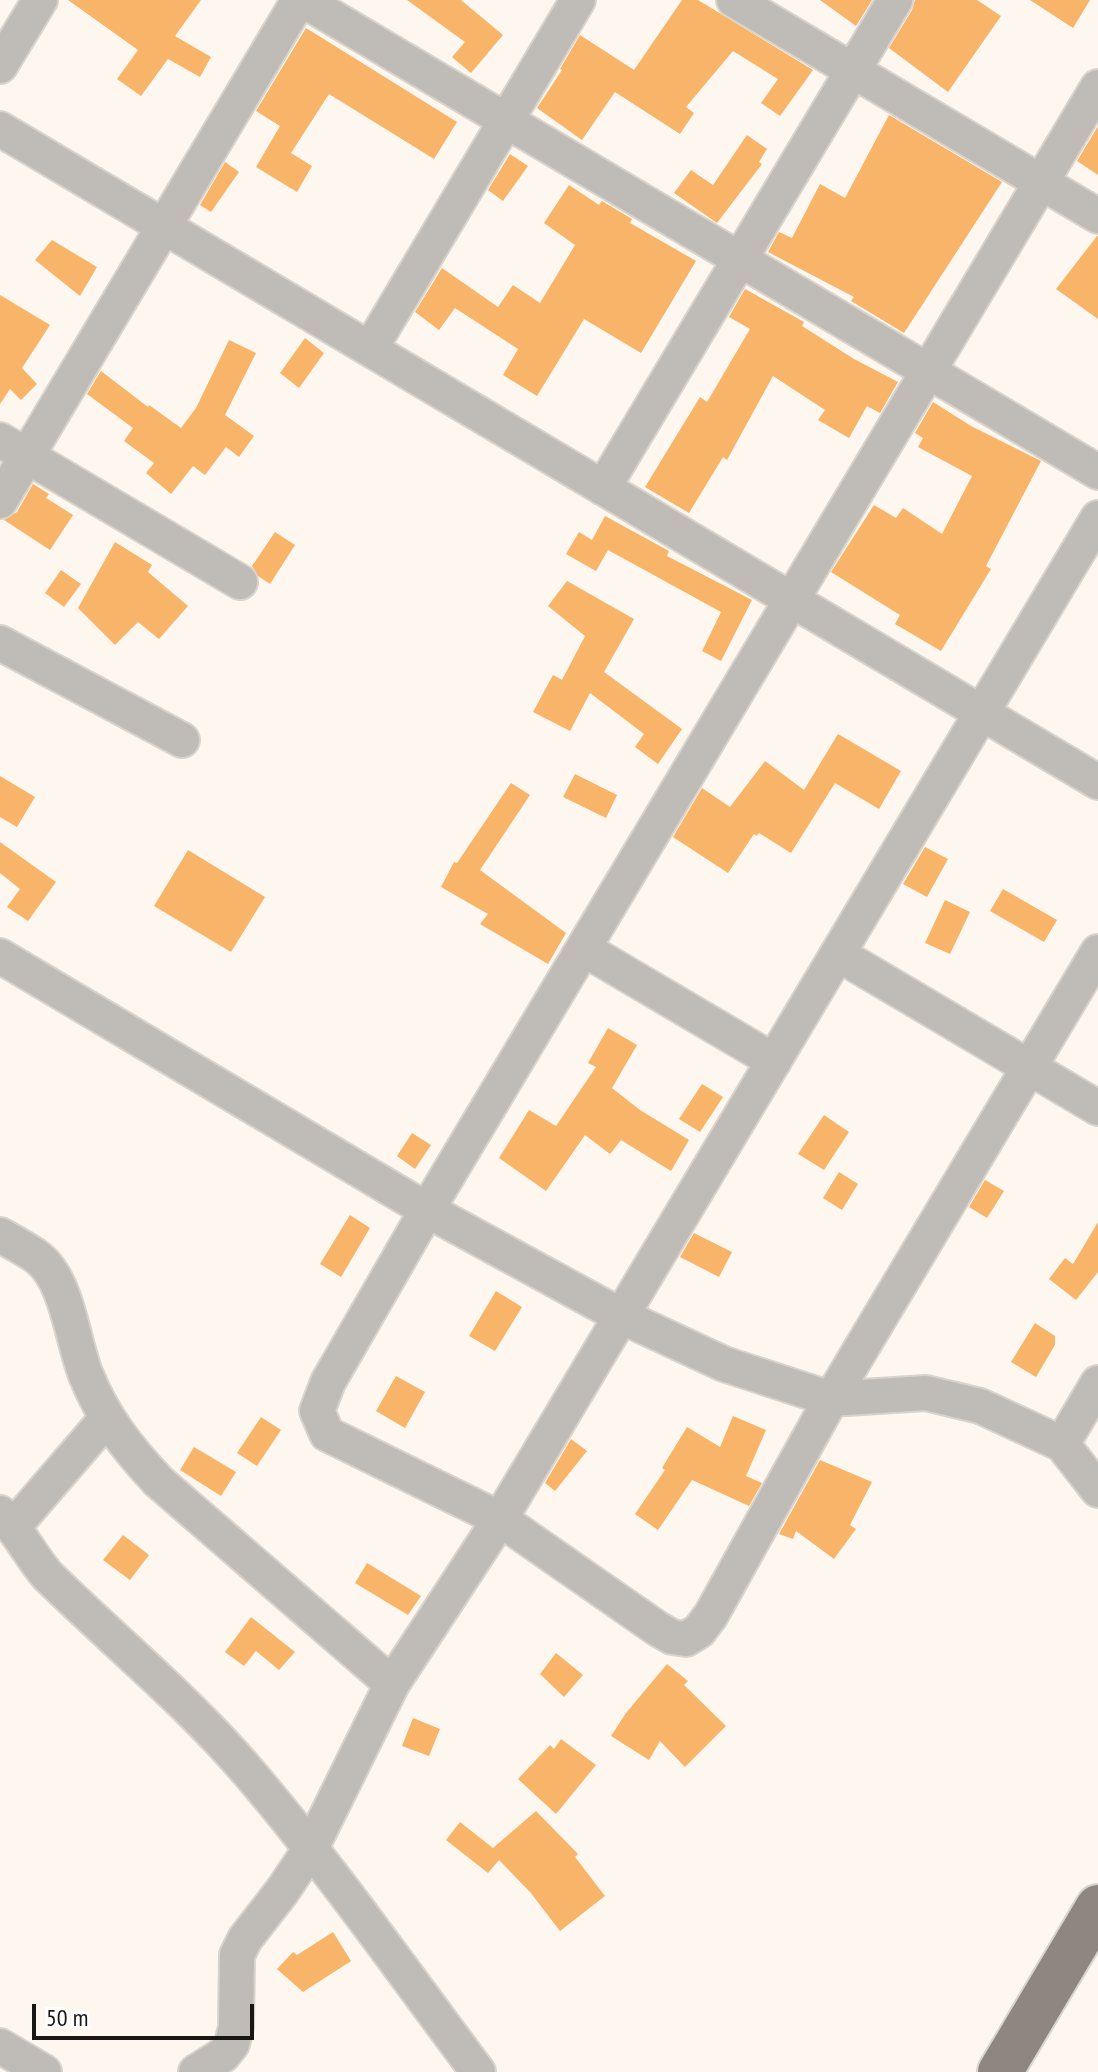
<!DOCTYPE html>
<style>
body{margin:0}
#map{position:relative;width:1098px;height:2072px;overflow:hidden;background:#fef7ef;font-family:"PT Sans Narrow",sans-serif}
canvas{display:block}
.scale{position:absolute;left:32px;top:2004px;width:222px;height:36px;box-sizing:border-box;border:4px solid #191613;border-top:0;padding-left:10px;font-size:24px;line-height:28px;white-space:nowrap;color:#191613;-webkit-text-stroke:6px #fff;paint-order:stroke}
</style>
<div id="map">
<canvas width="1098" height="2072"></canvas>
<div class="scale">50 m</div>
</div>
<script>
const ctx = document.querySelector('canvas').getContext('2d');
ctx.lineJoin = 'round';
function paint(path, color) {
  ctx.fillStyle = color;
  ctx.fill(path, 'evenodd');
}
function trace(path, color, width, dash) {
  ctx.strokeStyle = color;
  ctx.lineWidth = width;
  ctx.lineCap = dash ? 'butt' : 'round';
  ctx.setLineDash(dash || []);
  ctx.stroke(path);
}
paint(new Path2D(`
 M 68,0 L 201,0 L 175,36 L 211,57 L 200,77 L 168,59 L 141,96 L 117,79 L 138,50 Z
 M 407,0 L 461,0 L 503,35 L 471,73 L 452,57 L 465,42 Z
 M 682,0 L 698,0 L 813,70 L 780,116 L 761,103 L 778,79 L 733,51 L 686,107 L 694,113 L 680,134 L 615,92 L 582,140 L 537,108 L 562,70 L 560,69 L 580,35 L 634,70 Z
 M 820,0 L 872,0 L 856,26 Z
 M 915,0 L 977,0 L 1001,16 L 948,92 L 889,48 L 912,10 Z
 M 1030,0 L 1090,0 L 1073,28 Z
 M 306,28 L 457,122 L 434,159 L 329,94 L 291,153 L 312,166 L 297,192 L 256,167 L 280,126 L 256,111 Z
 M 889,115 L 1002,182 L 904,333 L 851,301 L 854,297 L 768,252 L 779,232 L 792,238 L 820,184 L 845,198 Z
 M 1098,126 L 1098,175 L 1077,161 Z
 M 747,135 L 767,149 L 759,162 L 762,164 L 717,223 L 674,193 L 691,170 L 713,185 Z
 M 510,154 L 528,166 L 503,201 L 488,190 Z
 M 225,162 L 239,172 L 211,212 L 200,205 Z
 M 569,185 L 599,205 L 602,201 L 632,219 L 630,223 L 696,261 L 641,353 L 584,319 L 537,396 L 503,375 L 518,349 L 455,308 L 439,330 L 415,312 L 442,268 L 498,307 L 513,285 L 540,303 L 575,245 L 544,223 Z
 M 1097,236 L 1098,236 L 1098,319 L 1056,289 Z
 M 52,240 L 97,267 L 80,296 L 35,260 Z
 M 745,289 L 804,322 L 802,326 L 854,359 L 898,382 L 880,413 L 867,406 L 849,438 L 818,420 L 825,410 L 773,376 L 727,460 L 723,457 L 689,513 L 645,487 L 700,397 L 707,402 L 750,329 L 729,317 Z
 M 0,295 L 50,325 L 22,368 L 37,384 L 21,400 L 10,389 L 0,404 Z
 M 305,338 L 324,353 L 299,388 L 280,373 Z
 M 229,340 L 256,353 L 225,415 L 254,436 L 239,457 L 226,447 L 205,475 L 193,466 L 171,494 L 146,473 L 154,463 L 124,441 L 133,428 L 87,394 L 101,371 L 148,407 L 149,405 L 181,428 L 196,408 Z
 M 933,402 L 971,426 L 1041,461 L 986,566 L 991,569 L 941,651 L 895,624 L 900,615 L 831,572 L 874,505 L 896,518 L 903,508 L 942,534 L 972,476 L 918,447 L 923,438 L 915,433 Z
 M 33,484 L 49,494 L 46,498 L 73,515 L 50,550 L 4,520 L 17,512 Z
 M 605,516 L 669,551 L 667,556 L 752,600 L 721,661 L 702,651 L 721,612 L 608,550 L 596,571 L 566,554 L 579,532 L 592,540 Z
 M 275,532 L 295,545 L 270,584 L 258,576 L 252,566 Z
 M 115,542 L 152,565 L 148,572 L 188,606 L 159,639 L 138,622 L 115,645 L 78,608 Z
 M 61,570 L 81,584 L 64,607 L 45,593 Z
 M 567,581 L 634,619 L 604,672 L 682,729 L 658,764 L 635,747 L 644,734 L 590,693 L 570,731 L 533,712 L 553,675 L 562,680 L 585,636 L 548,606 Z
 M 838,734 L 901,771 L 879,809 L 835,783 L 791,853 L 759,833 L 757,836 L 754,834 L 728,873 L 673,837 L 702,788 L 730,807 L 765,761 L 804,790 Z
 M 575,774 L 617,795 L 606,818 L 563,797 Z
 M 0,776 L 35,797 L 17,827 L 0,817 Z
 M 511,783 L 530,795 L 480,870 L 566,933 L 548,964 L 480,924 L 488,914 L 441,887 L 454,862 L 457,863 Z
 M 0,842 L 56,882 L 28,921 L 7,907 L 20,889 L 0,873 Z
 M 925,847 L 948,859 L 927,897 L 903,884 Z
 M 188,850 L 265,897 L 231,952 L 154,906 Z
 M 1003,889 L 1057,920 L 1044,942 L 990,911 Z
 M 945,900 L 970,912 L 950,954 L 925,943 Z
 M 608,1028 L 637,1045 L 612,1088 L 640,1110 L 689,1140 L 671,1171 L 621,1140 L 610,1154 L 585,1135 L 546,1191 L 499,1158 L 529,1110 L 556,1126 L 596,1067 L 588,1063 Z
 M 702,1084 L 723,1097 L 700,1132 L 679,1119 Z
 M 824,1115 L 849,1132 L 824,1170 L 798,1154 Z
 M 412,1133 L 431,1145 L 415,1169 L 397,1156 Z
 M 839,1172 L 858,1184 L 842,1210 L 823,1198 Z
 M 985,1180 L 1004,1191 L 987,1218 L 969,1207 Z
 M 350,1215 L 370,1228 L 341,1277 L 320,1264 Z
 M 1098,1222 L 1098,1272 L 1076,1300 L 1049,1279 L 1065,1258 L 1073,1264 Z
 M 694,1233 L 732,1252 L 719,1277 L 680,1257 Z
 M 496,1291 L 522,1307 L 495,1351 L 469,1336 Z
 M 1035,1323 L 1055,1336 L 1055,1345 L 1036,1377 L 1011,1362 Z
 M 396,1376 L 425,1392 L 405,1428 L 376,1411 Z
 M 733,1416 L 766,1430 L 746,1476 L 762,1483 L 749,1506 L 692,1480 L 658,1530 L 635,1514 L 665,1470 L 662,1468 L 687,1427 L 720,1447 Z
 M 261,1417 L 281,1430 L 257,1466 L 237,1453 Z
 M 571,1439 L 587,1451 L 555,1491 L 545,1483 Z
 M 194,1447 L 236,1472 L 221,1496 L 180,1470 Z
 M 820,1460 L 872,1482 L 850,1525 L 856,1529 L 834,1559 L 796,1531 L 793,1539 L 779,1534 Z
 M 123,1535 L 149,1555 L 130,1580 L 103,1560 Z
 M 367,1563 L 421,1596 L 408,1615 L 355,1583 Z
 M 251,1617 L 295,1652 L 279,1670 L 256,1651 L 244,1666 L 225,1652 Z
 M 556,1653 L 583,1675 L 564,1697 L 540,1674 Z
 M 667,1664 L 688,1681 L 684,1685 L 726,1726 L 685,1767 L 660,1741 L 649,1760 L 611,1736 L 626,1713 Z
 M 413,1718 L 440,1729 L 429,1756 L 402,1746 Z
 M 561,1739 L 596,1765 L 556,1814 L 518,1779 L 550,1745 L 554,1749 Z
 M 536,1811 L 578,1854 L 575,1857 L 605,1896 L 560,1931 L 530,1892 L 499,1860 L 488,1873 L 446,1840 L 460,1822 L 493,1848 Z
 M 333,1932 L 351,1961 L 303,1992 L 277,1969 L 293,1952 L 297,1955 Z`), '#f8b469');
const minor = new Path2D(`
 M 303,0 L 1098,472
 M 734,0 L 1098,216
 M 0,66 L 40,0
 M 1098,87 L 427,1210 L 328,1382 L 317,1411 L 327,1434 L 500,1519 L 658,1629 L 672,1637 L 686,1639 L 699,1631 L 711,1615 L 831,1399 L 1098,952
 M 0,129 L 1098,782
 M 370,349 L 578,0
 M 0,440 L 240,582
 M 603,488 L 895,0
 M 0,501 L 299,0
 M 0,643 L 182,740
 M 584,949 L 774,1061
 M 838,954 L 1098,1108
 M 0,956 L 427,1210 L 621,1316 L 724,1364 L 831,1399 L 926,1393 L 980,1406 L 1062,1444 L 1098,1490
 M 0,1235 C 12,1242 26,1249 37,1257 C 68,1280 72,1341 86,1375 C 102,1416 128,1449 158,1481 L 392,1684
 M 1062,1444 L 1098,1383
 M 0,1513 C 19,1531 30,1555 47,1575 C 114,1641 189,1702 250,1774 C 331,1869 403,1972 478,2072
 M 14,1526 L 107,1418
 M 0,2046 L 44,2072
 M 196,2072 L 223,2055 L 232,2044 L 236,2027 L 237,1955 L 245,1939 L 283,1890 L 311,1848 L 392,1684 L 500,1519 L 1098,518`);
const major = new Path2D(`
 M 1000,2072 L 1098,1907`);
trace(minor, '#d9d3cc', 38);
trace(major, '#d9d3cc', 48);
trace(minor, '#bfbbb7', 34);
trace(major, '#8e8780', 44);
</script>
